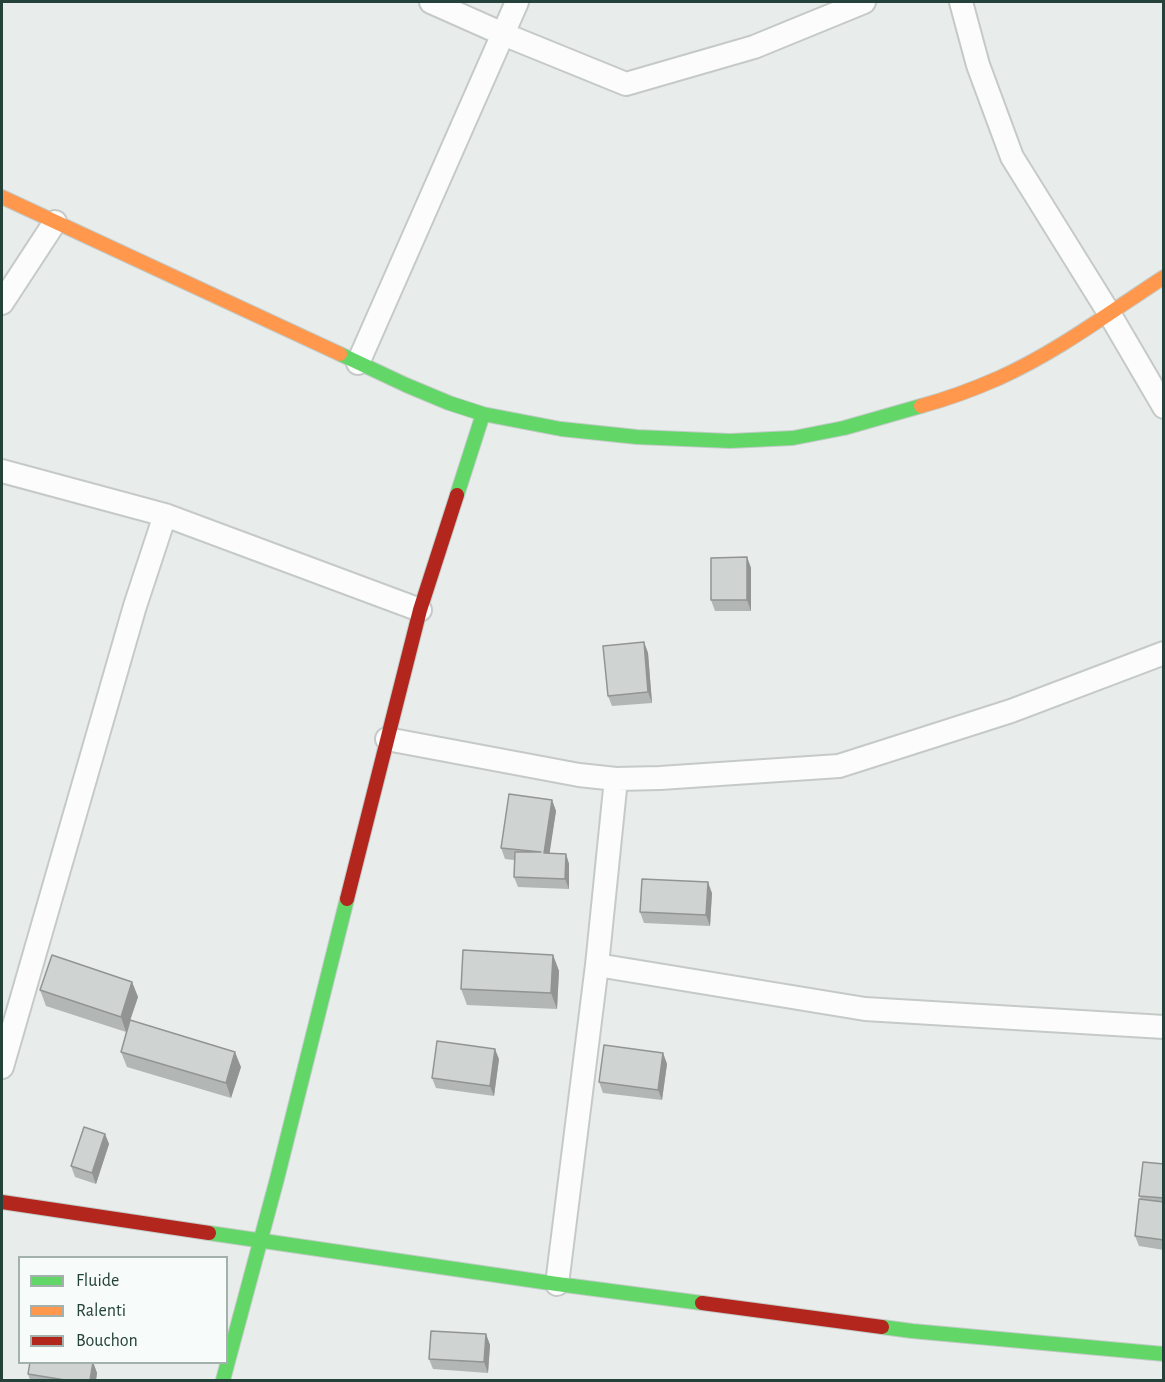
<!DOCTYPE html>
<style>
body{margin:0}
#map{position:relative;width:1165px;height:1382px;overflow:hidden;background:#e8edeb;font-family:"Alegreya Sans",sans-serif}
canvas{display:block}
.frame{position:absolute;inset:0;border:3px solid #24423a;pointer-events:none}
.legend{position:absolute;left:18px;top:1256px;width:210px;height:108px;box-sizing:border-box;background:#f7fbf9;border:2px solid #a3b1ad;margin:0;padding:8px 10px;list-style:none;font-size:18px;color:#24423a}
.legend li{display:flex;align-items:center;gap:12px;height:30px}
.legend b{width:30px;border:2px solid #a3b1ad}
</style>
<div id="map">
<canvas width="1165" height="1382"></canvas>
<div class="frame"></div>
<ul class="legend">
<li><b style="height:8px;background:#63d668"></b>Fluide</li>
<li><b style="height:8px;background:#ff974d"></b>Ralenti</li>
<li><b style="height:8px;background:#b3261e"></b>Bouchon</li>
</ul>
</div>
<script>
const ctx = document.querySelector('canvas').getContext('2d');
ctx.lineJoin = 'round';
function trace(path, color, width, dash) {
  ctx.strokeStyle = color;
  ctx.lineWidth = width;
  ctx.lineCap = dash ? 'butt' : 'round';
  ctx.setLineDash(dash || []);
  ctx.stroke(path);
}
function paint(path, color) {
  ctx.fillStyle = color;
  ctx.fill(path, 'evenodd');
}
const street = new Path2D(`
 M 431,2 L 503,34 L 626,84 L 754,47 L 864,2
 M 961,2 L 978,65 L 1012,157 L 1109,313 L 1164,407
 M 2,303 L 55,222
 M 358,363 L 517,2
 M 2,471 L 165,515 L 420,610
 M 387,739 L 579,775 L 616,779 L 660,778 L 839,766 L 1011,711 L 1164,653
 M 597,965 L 865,1009 L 1164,1027
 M 2,1067 L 135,606 L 165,515
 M 557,1284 L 597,965 L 616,779`);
const fast = new Path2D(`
 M 340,354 L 406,385 L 449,403 L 483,414 L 561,429 L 637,437 L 730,441 L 793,438 L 844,428 L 921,406
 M 457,495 L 483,414
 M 209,1233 L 557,1284 L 702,1303
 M 882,1327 L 912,1331 L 1164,1354
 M 223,1380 L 277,1179 L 347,899`);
const slow = new Path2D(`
 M 2,197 L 340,354
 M 921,406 C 947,399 974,389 999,378 C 1057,352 1110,312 1164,277`);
const jam = new Path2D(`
 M 347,899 L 420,610 L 457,495
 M 2,1202 L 209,1233
 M 702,1303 L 882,1327`);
trace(street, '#c5cac8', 26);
trace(fast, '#c3cbc8', 16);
trace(slow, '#c3cbc8', 16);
trace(jam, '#c3cbc8', 16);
trace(street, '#fcfcfc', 22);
trace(fast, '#63d668', 14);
trace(slow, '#ff974d', 14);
trace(jam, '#b3261e', 14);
paint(new Path2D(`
 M 747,557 L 751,568 L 751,611 L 715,611 L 711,600 Z
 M 644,642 L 648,653 L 652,703 L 612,706 L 608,696 Z
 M 552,800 L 556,811 L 549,853 L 566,854 L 569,864 L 569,889 L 518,887 L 514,877 L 514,860 L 505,859 L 501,848 Z
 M 712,893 L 710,926 L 644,923 L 640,912 Z
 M 553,955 L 559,971 L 557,1009 L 467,1005 L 461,989 Z
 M 132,982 L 138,997 L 130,1021 L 241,1067 L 231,1098 L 127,1067 L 121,1052 L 126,1032 L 46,1006 L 40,990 Z
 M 663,1053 L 667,1064 L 662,1100 L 603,1093 L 599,1082 Z
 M 499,1059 L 494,1096 L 436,1088 L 432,1078 Z
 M 105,1134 L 109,1144 L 96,1184 L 75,1177 L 71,1166 Z
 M 1164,1164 L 1164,1250 L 1139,1246 L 1135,1236 L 1141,1200 L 1139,1196 Z
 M 486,1334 L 490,1345 L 488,1373 L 433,1369 L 429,1359 Z
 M 93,1362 L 97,1373 L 96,1380 L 30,1380 L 28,1374 Z`), '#b2b6b5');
paint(new Path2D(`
 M 747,557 L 751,568 L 751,611 L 747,600 Z
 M 644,642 L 648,653 L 652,703 L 648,692 Z
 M 552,800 L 556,811 L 548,864 L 544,853 Z
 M 566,854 L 569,864 L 569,889 L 565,879 Z
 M 708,882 L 712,893 L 710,926 L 706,915 Z
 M 553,955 L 559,971 L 557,1009 L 551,993 Z
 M 132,982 L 138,997 L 126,1032 L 121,1017 Z
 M 495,1049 L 499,1059 L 494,1096 L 490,1086 Z
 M 235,1052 L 241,1067 L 231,1098 L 226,1083 Z
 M 663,1053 L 667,1064 L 662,1100 L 658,1090 Z
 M 105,1134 L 109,1144 L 96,1184 L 92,1173 Z
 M 486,1334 L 490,1345 L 488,1373 L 484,1362 Z
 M 93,1362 L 97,1373 L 96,1380 L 90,1380 Z`), '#919493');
const building = new Path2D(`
 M 747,557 L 747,600 L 711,600 L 711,558 Z
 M 644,642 L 648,692 L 608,696 L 603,646 Z
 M 509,794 L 552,800 L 544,853 L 566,854 L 565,879 L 514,877 L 515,852 L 541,852 L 501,848 Z
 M 642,879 L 708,882 L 706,915 L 640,912 Z
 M 463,950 L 553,955 L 551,993 L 461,989 Z
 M 52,955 L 132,982 L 121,1017 L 40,990 Z
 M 130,1020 L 235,1052 L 226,1083 L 121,1052 Z
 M 437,1041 L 495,1049 L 490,1086 L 432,1078 Z
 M 604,1045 L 663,1053 L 658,1090 L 599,1082 Z
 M 84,1127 L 105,1134 L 92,1173 L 71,1166 Z
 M 1143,1162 L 1164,1164 L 1164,1198 L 1139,1196 Z
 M 1139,1199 L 1164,1202 L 1164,1240 L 1135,1236 Z
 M 431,1331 L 486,1334 L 484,1362 L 429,1359 Z
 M 30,1362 L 93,1362 L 90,1380 L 65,1380 L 28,1374 Z`);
paint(building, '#cfd4d2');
trace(building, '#919493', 1.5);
</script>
